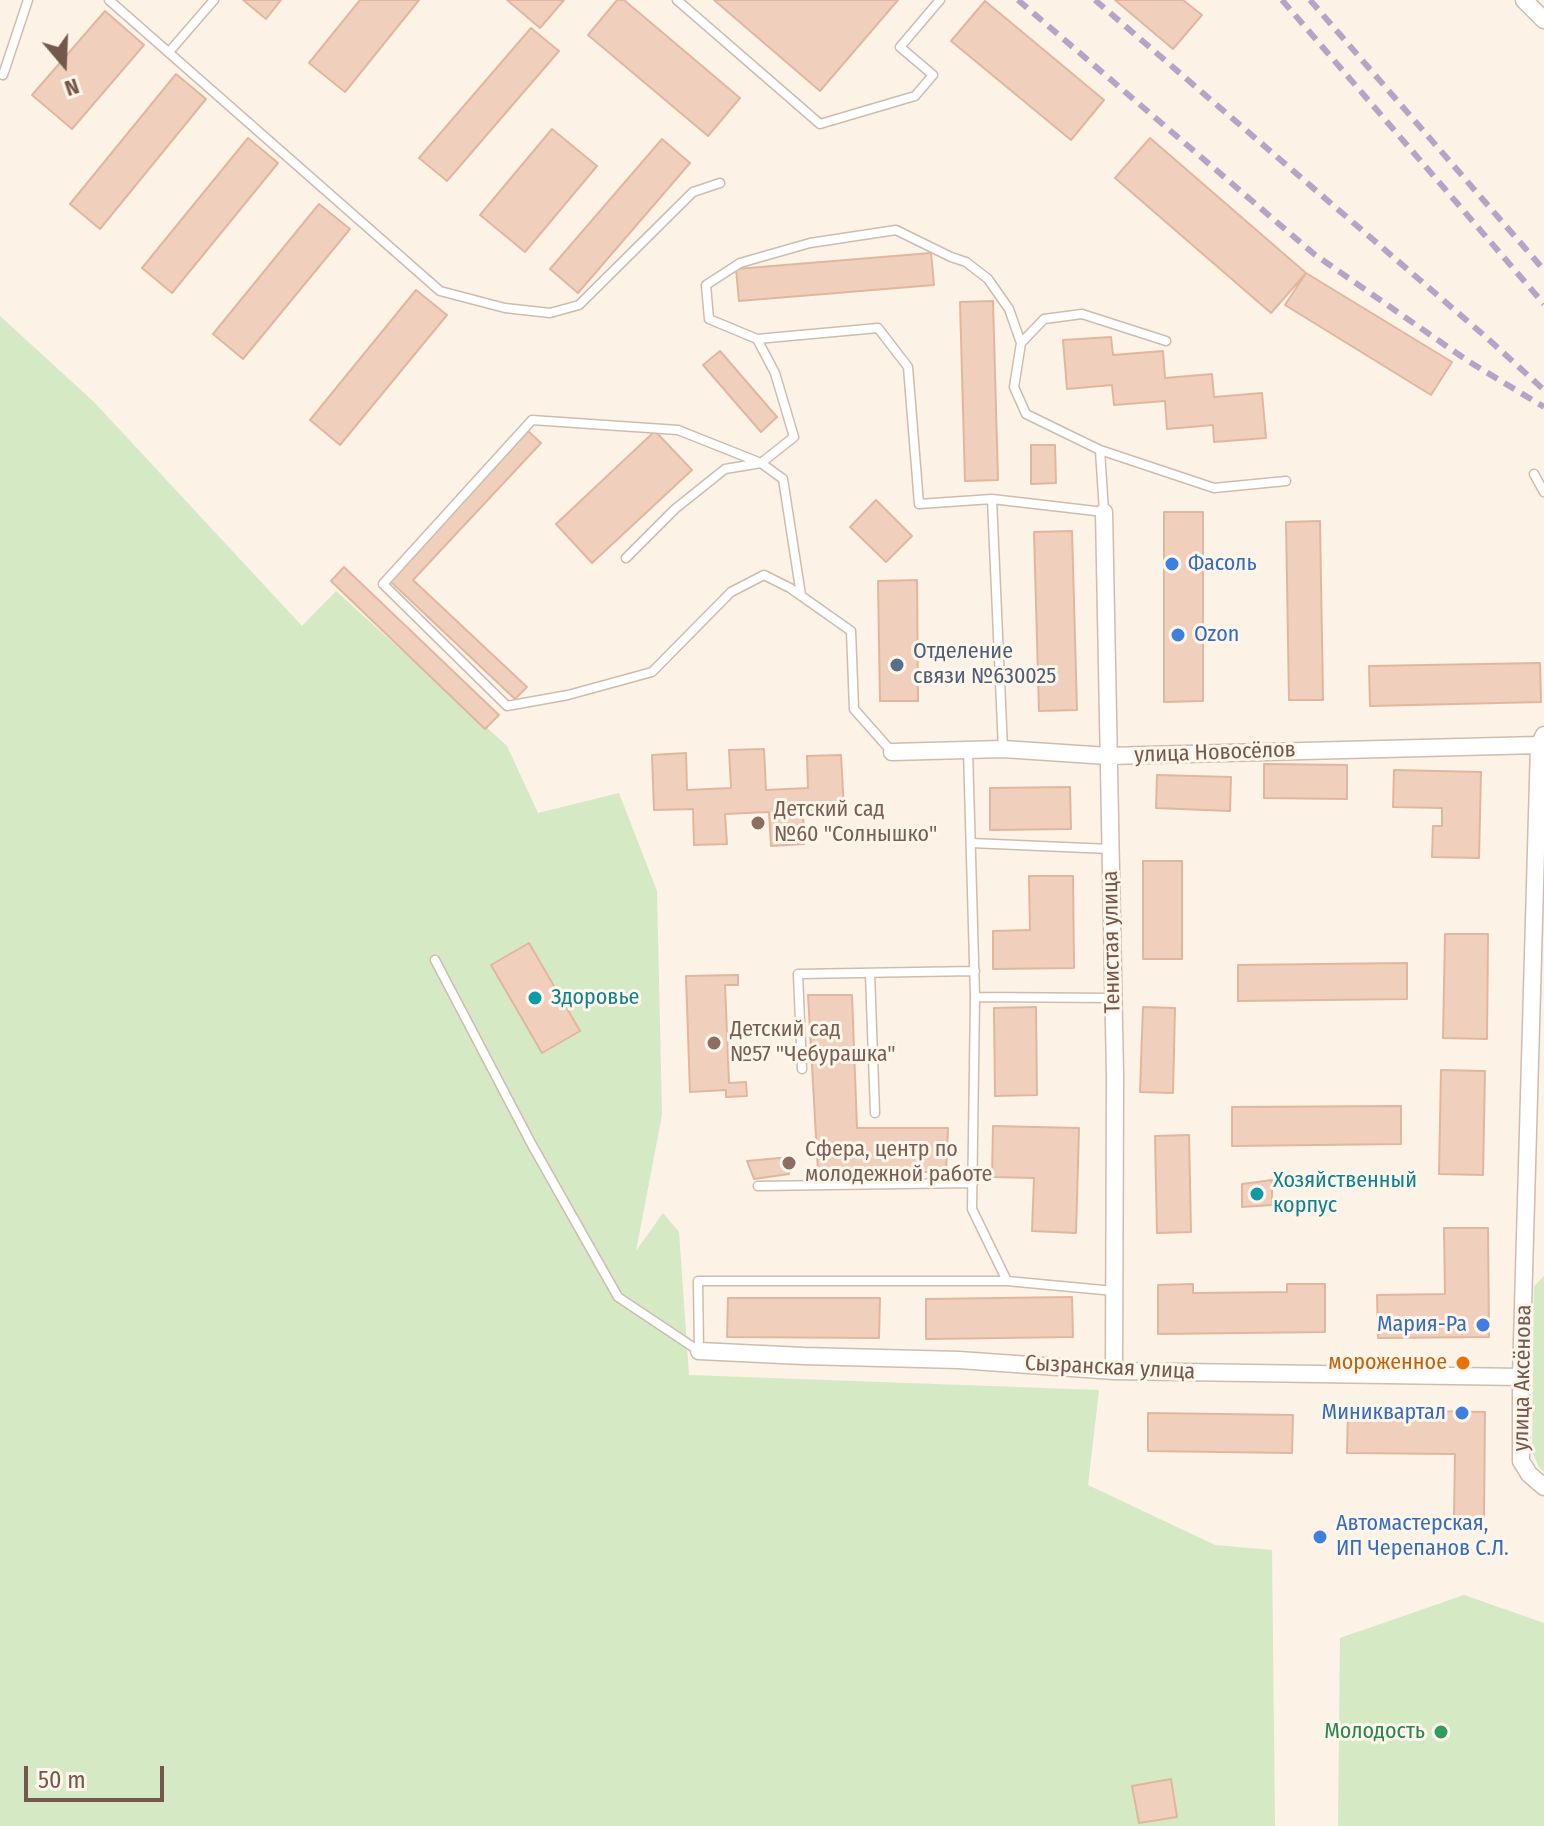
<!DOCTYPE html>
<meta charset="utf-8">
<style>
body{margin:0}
#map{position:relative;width:1544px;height:1826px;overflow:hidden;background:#fcf2e5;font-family:"Fira Sans Condensed",sans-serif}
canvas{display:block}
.north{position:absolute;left:24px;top:24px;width:80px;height:80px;-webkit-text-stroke:6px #fef6eb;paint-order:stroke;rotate:161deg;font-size:22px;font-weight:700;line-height:32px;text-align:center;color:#74584b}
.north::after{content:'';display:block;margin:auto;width:28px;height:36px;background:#74584b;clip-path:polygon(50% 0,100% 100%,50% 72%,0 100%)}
.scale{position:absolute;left:24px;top:1766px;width:140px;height:36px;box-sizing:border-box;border:4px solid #74584b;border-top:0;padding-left:10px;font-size:24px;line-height:28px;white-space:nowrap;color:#74584b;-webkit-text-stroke:6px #fef6eb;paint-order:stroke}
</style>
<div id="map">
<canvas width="1544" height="1826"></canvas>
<div class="north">N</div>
<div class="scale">50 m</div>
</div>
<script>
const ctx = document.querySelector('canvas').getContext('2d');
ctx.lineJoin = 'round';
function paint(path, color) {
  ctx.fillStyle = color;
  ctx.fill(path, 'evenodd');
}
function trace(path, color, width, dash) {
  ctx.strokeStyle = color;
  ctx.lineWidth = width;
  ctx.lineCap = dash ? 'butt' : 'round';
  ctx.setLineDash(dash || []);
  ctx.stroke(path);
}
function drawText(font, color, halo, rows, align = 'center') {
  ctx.font = font + ' "Fira Sans Condensed",sans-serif';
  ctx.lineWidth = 6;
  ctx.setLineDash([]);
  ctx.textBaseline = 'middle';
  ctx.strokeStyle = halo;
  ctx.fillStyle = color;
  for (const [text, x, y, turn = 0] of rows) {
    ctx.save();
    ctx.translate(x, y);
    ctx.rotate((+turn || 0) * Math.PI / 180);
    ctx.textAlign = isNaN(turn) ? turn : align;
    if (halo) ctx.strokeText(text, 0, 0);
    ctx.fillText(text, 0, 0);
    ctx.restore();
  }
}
paint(new Path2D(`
 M 0,316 L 94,402 L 302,626 L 336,591 L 507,746 L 538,813 L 619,793 L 657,891 L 662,1115 L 636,1251 L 663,1213 L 679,1232 L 689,1375 L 1099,1390 L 1088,1485 L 1215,1545 L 1272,1550 L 1275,1826 L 0,1826 Z
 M 1544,1276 L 1544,1472 L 1539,1467 L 1532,1452 L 1534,1286 Z
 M 1464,1595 L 1544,1623 L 1544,1826 L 1338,1826 L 1340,1638 Z`), '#d4e9c4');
const building = new Path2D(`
 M 243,0 L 281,0 L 266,19 Z
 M 360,0 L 419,0 L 345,92 L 309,63 Z
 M 507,0 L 564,0 L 540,28 Z
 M 617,0 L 624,0 L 740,98 L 708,136 L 588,35 Z
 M 714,0 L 898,0 L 820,91 Z
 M 1115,0 L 1183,0 L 1202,15 L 1173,49 Z
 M 985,1 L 1104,100 L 1071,140 L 951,41 Z
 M 105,11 L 144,45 L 72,129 L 32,95 Z
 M 531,28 L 559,51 L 447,181 L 419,158 Z
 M 176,74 L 206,99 L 100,229 L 70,204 Z
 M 552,129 L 597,166 L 525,252 L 480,215 Z
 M 248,138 L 278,163 L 172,293 L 142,268 Z
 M 1150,138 L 1306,273 L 1271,313 L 1115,178 Z
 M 662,139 L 690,163 L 578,293 L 550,269 Z
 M 319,204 L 350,229 L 243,359 L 213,334 Z
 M 931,253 L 934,285 L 739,301 L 736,269 Z
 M 1306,273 L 1452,362 L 1431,395 L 1285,305 Z
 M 416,290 L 447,315 L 340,445 L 310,420 Z
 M 993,301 L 998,480 L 965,481 L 960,302 Z
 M 1111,337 L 1113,355 L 1163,351 L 1165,378 L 1212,374 L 1214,397 L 1262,393 L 1266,438 L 1214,442 L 1213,425 L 1167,429 L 1165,401 L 1114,405 L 1112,385 L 1067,389 L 1063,340 Z
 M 720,351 L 777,417 L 761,432 L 703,365 Z
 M 528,431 L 541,443 L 413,580 L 527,687 L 515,699 L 389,580 Z
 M 655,431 L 692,470 L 592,563 L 556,524 Z
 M 1031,445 L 1055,445 L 1056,483 L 1031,484 Z
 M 876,500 L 912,536 L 886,562 L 850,527 Z
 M 1164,512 L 1203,512 L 1203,701 L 1164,702 Z
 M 1320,521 L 1323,700 L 1289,700 L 1286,522 Z
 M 1072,531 L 1077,710 L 1039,711 L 1034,532 Z
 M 344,567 L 499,715 L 485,729 L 331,581 Z
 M 917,580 L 918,701 L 880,701 L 878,581 Z
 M 1540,663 L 1541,702 L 1370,706 L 1369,666 Z
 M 764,749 L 766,790 L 808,788 L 807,756 L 841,755 L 844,810 L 803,811 L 804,844 L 771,846 L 769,812 L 725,814 L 727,844 L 694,845 L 693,809 L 654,810 L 652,755 L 686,753 L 687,790 L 731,788 L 729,750 Z
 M 1264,764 L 1347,765 L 1347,799 L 1264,798 Z
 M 1394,770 L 1481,772 L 1479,858 L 1432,857 L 1433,826 L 1442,826 L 1442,808 L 1393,807 Z
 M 1157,775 L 1231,777 L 1230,811 L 1156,808 Z
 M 1070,787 L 1071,829 L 990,830 L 990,788 Z
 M 1143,861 L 1182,861 L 1182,959 L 1143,959 Z
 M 1029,876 L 1073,876 L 1074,968 L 993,969 L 993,931 L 1030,930 Z
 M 1445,934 L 1488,934 L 1487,1039 L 1443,1038 Z
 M 529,943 L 580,1031 L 542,1053 L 491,965 Z
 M 1407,963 L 1407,999 L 1238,1001 L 1238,965 Z
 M 738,975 L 738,985 L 725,985 L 729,1083 L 746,1082 L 747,1096 L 726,1097 L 726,1090 L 690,1092 L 686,976 Z
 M 808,995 L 852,995 L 857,1128 L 948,1128 L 946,1172 L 818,1172 Z
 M 1036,1007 L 1037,1095 L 995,1096 L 994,1008 Z
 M 1143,1007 L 1175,1008 L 1173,1093 L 1140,1092 Z
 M 1441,1070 L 1485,1071 L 1483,1175 L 1439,1174 Z
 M 1401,1106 L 1401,1144 L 1232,1146 L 1232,1107 Z
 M 993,1126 L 1079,1128 L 1076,1233 L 1032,1231 L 1034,1178 L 992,1177 Z
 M 1189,1135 L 1191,1232 L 1157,1233 L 1155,1136 Z
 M 790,1157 L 789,1174 L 754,1179 L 747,1161 Z
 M 1272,1180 L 1272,1205 L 1242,1207 L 1242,1184 Z
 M 1444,1228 L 1488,1228 L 1489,1337 L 1378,1338 L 1377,1295 L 1445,1294 Z
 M 1193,1284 L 1193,1293 L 1287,1292 L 1287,1284 L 1325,1284 L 1325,1332 L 1158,1334 L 1158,1285 Z
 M 1072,1297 L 1073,1337 L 926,1339 L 926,1299 Z
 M 728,1298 L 880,1298 L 879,1338 L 727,1337 Z
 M 1348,1410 L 1485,1412 L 1484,1518 L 1454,1518 L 1455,1454 L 1347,1453 Z
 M 1148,1413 L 1293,1415 L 1292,1453 L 1148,1451 Z
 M 1171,1779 L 1177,1817 L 1139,1823 L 1132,1786 Z`);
paint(building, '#f0d0bd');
trace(building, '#e2b69e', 2);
const service = new Path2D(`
 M 109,0 L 440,291 L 505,308 L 550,313 L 579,305 L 693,192 L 720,183
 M 677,0 L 820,124 L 915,96 L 933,75 L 900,47 L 940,0
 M 169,52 L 214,0
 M 3,75 L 28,0
 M 757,339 L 709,319 L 706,285 L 740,263 L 810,243 L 896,230 L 951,257 L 966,262 L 988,279 L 1009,309 L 1021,343
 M 1166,341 L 1082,314 L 1044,319 L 1021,343 L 1014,387 L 1026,414 L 1100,450 L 1214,488 L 1286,481
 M 1534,474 L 1544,492
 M 992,499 L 1003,749
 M 626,558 L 675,509 L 725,469 L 761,463 L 783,479 L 801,595
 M 968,750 L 975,997 L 1113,998
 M 892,752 L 854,709 L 851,631 L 790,588 L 764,575 L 731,592 L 652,672 L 568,695 L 507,706 L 383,584 L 532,420 L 678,430 L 761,463 L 794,437 L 775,373 L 757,339 L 878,328 L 908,367 L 919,504 L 992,499 L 1104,512 L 1100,450
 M 971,843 L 1110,849
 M 435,960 L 532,1145 L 618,1297 L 699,1351
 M 870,973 L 875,1113
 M 975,997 L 972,1209 L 1007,1281 L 1114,1291
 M 802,1069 L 798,974 L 975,971
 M 758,1186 L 973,1183
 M 699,1350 L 698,1281 L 1007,1281`);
const minor = new Path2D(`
 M 1524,0 L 1544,20
 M 1104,512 L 1115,1076 L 1114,1371
 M 1544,735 L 1539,745 L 1521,1377 L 1521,1461 L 1529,1474 L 1544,1487
 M 892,752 L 1003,749 L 1108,756 L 1539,745
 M 699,1351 L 803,1356 L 959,1360 L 1114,1371 L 1521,1377`);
trace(service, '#cfbcaf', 11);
trace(minor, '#cfbcaf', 19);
trace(service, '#fff', 8);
trace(minor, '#fff', 16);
trace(new Path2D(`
 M 1018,0 L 1314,254 L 1468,361 L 1544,407
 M 1095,0 L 1486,337 L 1544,390
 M 1282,0 L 1544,304
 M 1310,0 L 1544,270`), '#b5a4c5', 6, [12, 8]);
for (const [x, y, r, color] of [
 [1172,564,8,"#3f7fe0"],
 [1178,635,8,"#3f7fe0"],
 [897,665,8,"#5c6f8a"],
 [758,823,8,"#8d6e63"],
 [535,998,8,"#0f9aa8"],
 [714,1043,8,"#8d6e63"],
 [789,1163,8,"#8d6e63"],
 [1257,1194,8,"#0f9aa8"],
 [1483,1325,8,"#3f7fe0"],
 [1463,1363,8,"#e8710a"],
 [1462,1413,8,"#3f7fe0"],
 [1320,1537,8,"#3f7fe0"],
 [1441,1732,8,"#2e9e5b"]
]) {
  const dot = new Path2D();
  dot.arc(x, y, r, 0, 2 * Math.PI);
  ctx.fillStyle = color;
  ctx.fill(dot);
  trace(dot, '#fef6eb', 3);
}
drawText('22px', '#366cbe', '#fef6eb', [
 ["Фасоль",1188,564],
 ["Ozon",1194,635],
 ["Мария-Ра",1467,1325,"right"],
 ["Миниквартал",1446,1413,"right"],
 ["Автомастерская,",1336,1524],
 ["ИП Черепанов С.Л.",1336,1549]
], 'left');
drawText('22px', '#4e5e75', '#fef6eb', [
 ["Отделение",913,652],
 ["связи №630025",913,677]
], 'left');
drawText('22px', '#74584b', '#fef6eb', [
 ["улица Новосёлов",1215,753,-2],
 ["Тенистая улица",1112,942,-91],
 ["Сызранская улица",1110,1368,3],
 ["улица Аксёнова",1523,1378,-89]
]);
drawText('22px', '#785e54', '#fef6eb', [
 ["Детский сад",774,810],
 ["№60 \"Солнышко\"",774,835],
 ["Детский сад",730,1030],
 ["№57 \"Чебурашка\"",730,1055],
 ["Сфера, центр по",805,1150],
 ["молодежной работе",805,1175]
], 'left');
drawText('22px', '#0d838f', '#fef6eb', [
 ["Здоровье",551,998],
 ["Хозяйственный",1273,1181],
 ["корпус",1273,1206]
], 'left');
drawText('22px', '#c56008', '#fef6eb', [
 ["мороженное",1447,1363]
], 'right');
drawText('22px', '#27864d', '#fef6eb', [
 ["Молодость",1425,1732]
], 'right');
</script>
